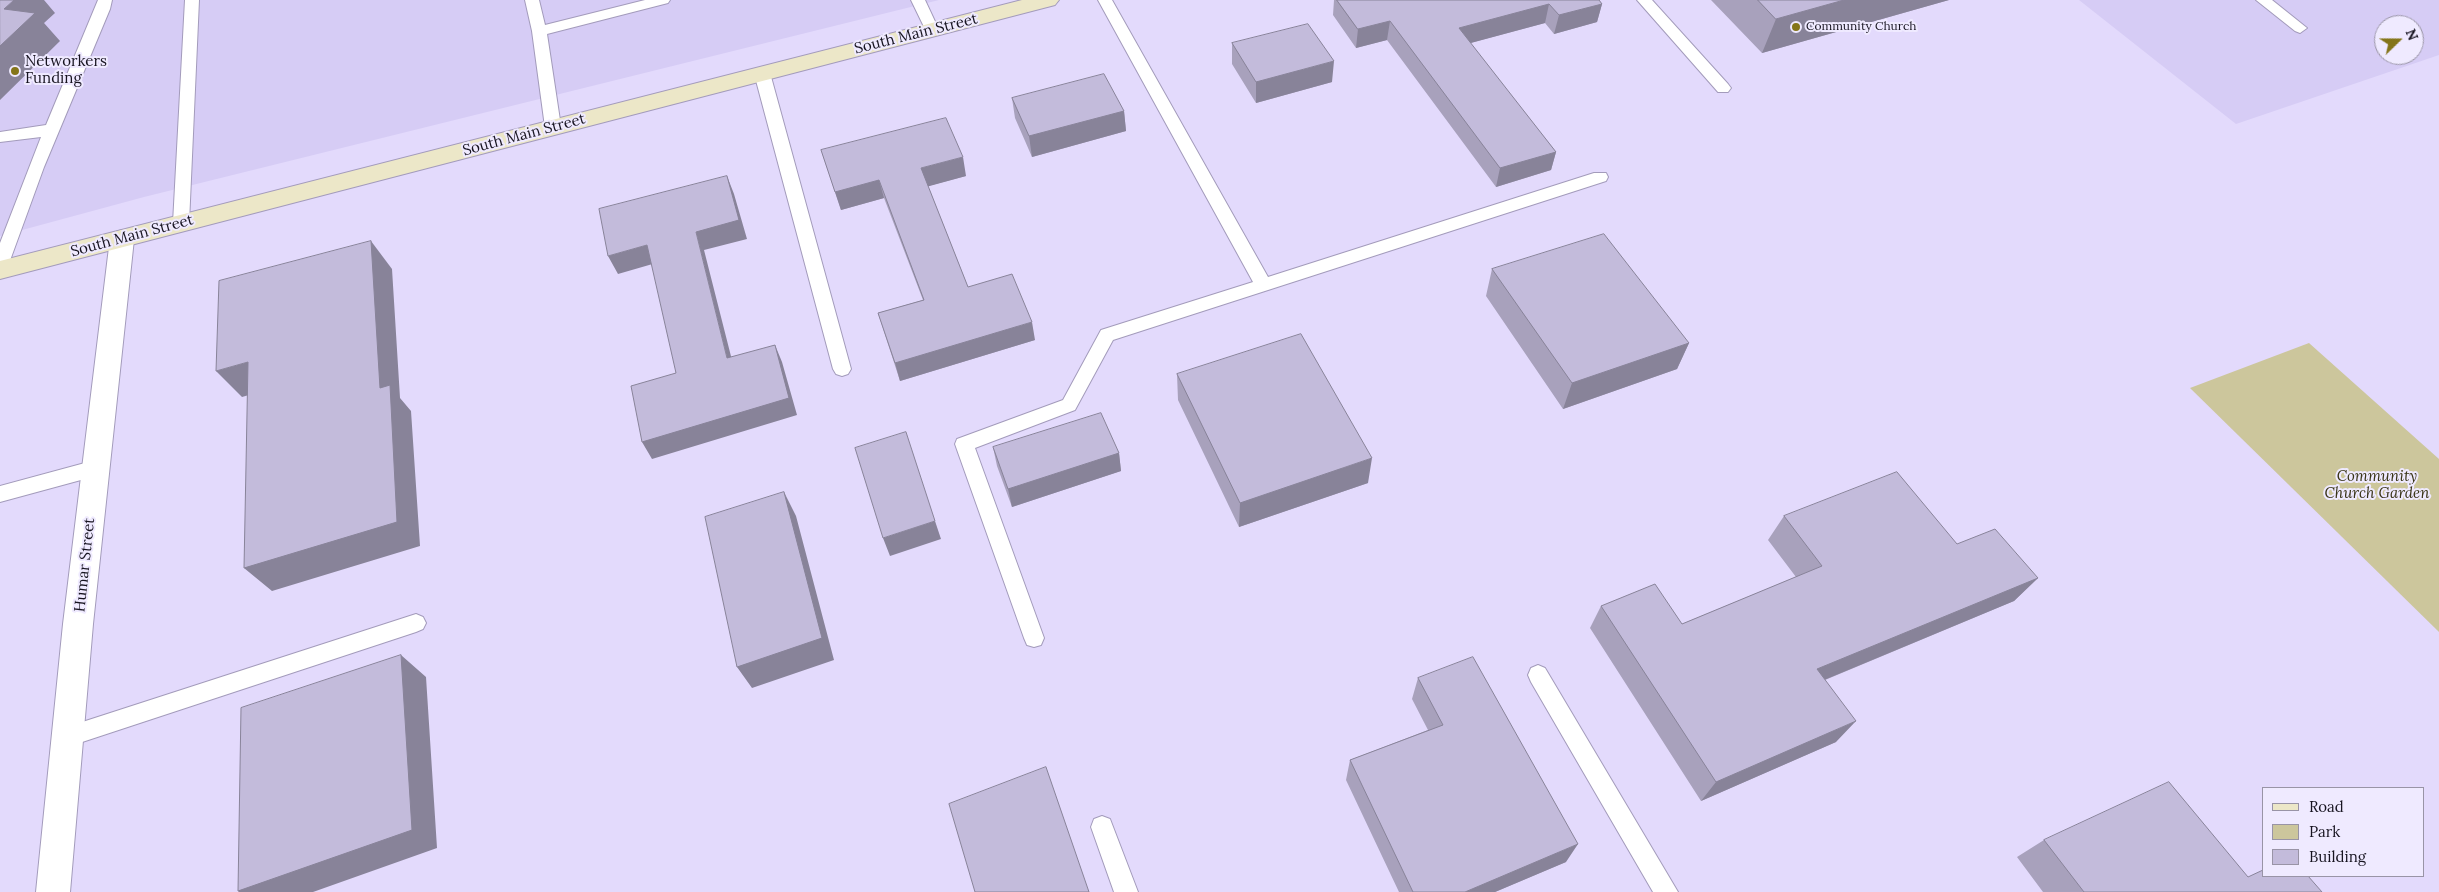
<!DOCTYPE html>
<style>
body{margin:0}
#map{position:relative;width:2439px;height:892px;overflow:hidden;background:#e3dafc;font-family:Lora,serif}
canvas{display:block}
.legend{position:absolute;left:2262px;top:787px;width:162px;height:90px;box-sizing:border-box;background:#efeaff;border:1px solid #9994a6;margin:0;padding:6px 9px;list-style:none;font-size:15px;color:#171420}
.legend li{display:flex;align-items:center;gap:10px;height:25px}
.legend b{width:25px;border:1px solid #9994a6}
.north{position:absolute;left:2374px;top:15px;width:50px;height:50px;box-sizing:border-box;background:#efeaff;border:1px solid #9994a6;border-radius:50%;rotate:68deg;font-size:14px;font-weight:700;line-height:20px;text-align:center;color:#171420}
.north::after{content:'';display:block;margin:auto;width:18px;height:22px;background:#847519;clip-path:polygon(50% 0,100% 100%,50% 72%,0 100%)}
</style>
<div id="map">
<canvas width="2439" height="892"></canvas>
<ul class="legend">
<li><b style="height:6px;background:#ece7c8"></b>Road</li>
<li><b style="height:14px;background:#ccc69c"></b>Park</li>
<li><b style="height:14px;background:#c3bbdb"></b>Building</li>
</ul>
<div class="north">N</div>
</div>
<script>
const ctx = document.querySelector('canvas').getContext('2d');
ctx.lineJoin = 'round';
function paint(path, color) {
  ctx.fillStyle = color;
  ctx.fill(path, 'evenodd');
}
function trace(path, color, width, dash) {
  ctx.strokeStyle = color;
  ctx.lineWidth = width;
  ctx.lineCap = dash ? 'butt' : 'round';
  ctx.setLineDash(dash || []);
  ctx.stroke(path);
}
function drawText(font, color, halo, rows, align = 'center') {
  ctx.font = font + ' Lora,serif';
  ctx.lineWidth = 4;
  ctx.setLineDash([]);
  ctx.textBaseline = 'middle';
  ctx.strokeStyle = halo;
  ctx.fillStyle = color;
  for (const [text, x, y, turn = 0] of rows) {
    ctx.save();
    ctx.translate(x, y);
    ctx.rotate((+turn || 0) * Math.PI / 180);
    ctx.textAlign = isNaN(turn) ? turn : align;
    if (halo) ctx.strokeText(text, 0, 0);
    ctx.fillText(text, 0, 0);
    ctx.restore();
  }
}
paint(new Path2D(`
 M 0,0 L 939,0 L 144,197 L 0,236 Z
 M 2079,0 L 2439,0 L 2439,55 L 2236,124 ZM 2384,25 L 2414,25 L 2414,55 L 2384,55 Z`), '#d6ccf5');
paint(new Path2D(`
 M 2309,343 L 2439,459 L 2439,632 L 2190,388 Z`), '#ccc69c');
const lane = new Path2D(`
 M 98,0 L 112,0 L 110,9 L 44,167 L 8,266 L 6,270 L 0,272 L 0,243 L 41,137 L 0,142 L 0,132 L 46,125 Z
 M 185,0 L 199,0 L 189,223 L 187,227 L 181,229 L 175,227 L 173,223 Z
 M 525,0 L 539,0 L 545,25 L 645,0 L 670,0 L 668,3 L 547,34 L 561,127 L 559,131 L 547,131 L 545,127 L 532,31 Z
 M 911,0 L 925,0 L 939,30 L 937,33 L 927,33 Z
 M 1098,0 L 1112,0 L 1268,277 L 1594,173 L 1606,173 L 1608,177 L 1606,181 L 1113,340 L 1075,410 L 975,448 L 1044,638 L 1041,645 L 1034,647 L 1027,645 L 1024,638 L 955,444 L 957,439 L 1063,400 L 1101,330 L 1253,282 Z
 M 1637,0 L 1652,0 L 1728,84 L 1731,88 L 1728,92 L 1718,92 Z
 M 2256,0 L 2272,0 L 2307,28 L 2300,33 L 2295,31 Z
 M 762,68 L 767,69 L 770,73 L 851,369 L 848,374 L 842,376 L 836,374 L 833,369 L 754,73 L 757,69 Z
 M 96,460 L 103,462 L 105,468 L 103,474 L 0,502 L 0,486 Z
 M 416,614 L 423,617 L 426,623 L 423,629 L 416,632 L 67,747 L 59,744 L 56,737 L 59,730 L 67,727 Z
 M 1538,665 L 1545,668 L 1678,892 L 1653,892 L 1531,682 L 1528,675 L 1531,668 Z
 M 1102,816 L 1110,819 L 1138,892 L 1114,892 L 1091,827 L 1094,819 Z`);
const street = new Path2D(`
 M 122,230 L 131,233 L 134,239 L 93,624 L 70,892 L 36,892 L 63,624 L 110,239 L 113,233 Z`);
const secondary = new Path2D(`
 M 1022,0 L 1059,0 L 1055,5 L 0,279 L 0,261 Z`);
trace(lane, '#a39bbb', 2);
trace(street, '#a39bbb', 2);
trace(secondary, '#a39bbb', 2);
paint(lane, '#fff');
paint(street, '#fff');
paint(secondary, '#ece7c8');
paint(new Path2D(`
 M 1334,0 L 1599,0 L 1602,4 L 1597,22 L 1554,34 L 1545,23 L 1470,43 L 1556,152 L 1551,170 L 1496,187 L 1387,40 L 1356,48 L 1333,15 Z
 M 1711,0 L 1949,0 L 1762,53 Z
 M 1232,43 L 1332,82 L 1256,103 L 1232,64 Z
 M 1012,98 L 1124,111 L 1126,131 L 1032,157 L 1015,118 Z
 M 821,150 L 966,176 L 928,186 L 968,287 L 1035,340 L 900,381 L 878,313 L 923,300 L 884,198 L 841,210 Z
 M 1492,269 L 1689,343 L 1677,369 L 1563,409 L 1486,296 Z
 M 1177,374 L 1368,483 L 1239,527 L 1178,400 Z
 M 993,447 L 1119,453 L 1121,471 L 1012,507 L 997,466 Z
 M 1784,516 L 1957,544 L 2038,578 L 2014,601 L 1825,680 L 1836,742 L 1701,801 L 1590,628 L 1601,606 L 1682,624 L 1796,577 L 1768,540 Z
 M 1418,678 L 1566,862 L 1495,892 L 1399,892 L 1346,780 L 1350,760 L 1428,730 L 1412,699 Z
 M 2044,840 L 2248,877 L 2322,892 L 2043,892 L 2017,857 Z`), '#a8a1bc');
paint(new Path2D(`
 M 14,0 L 44,0 L 55,13 L 44,23 L 60,41 L 0,100 L 0,46 L 4,9 Z
 M 1844,0 L 1949,0 L 1762,53 L 1776,19 Z
 M 1549,4 L 1545,23 L 1456,47 L 1459,28 Z
 M 1602,4 L 1597,22 L 1554,34 L 1559,15 Z
 M 1390,21 L 1387,40 L 1356,48 L 1358,29 Z
 M 1334,61 L 1332,82 L 1256,103 L 1256,82 Z
 M 1124,111 L 1126,131 L 1032,157 L 1029,136 Z
 M 1556,152 L 1551,170 L 1496,187 L 1500,168 Z
 M 963,157 L 966,176 L 926,187 L 921,168 Z
 M 727,176 L 734,194 L 747,239 L 704,250 L 736,376 L 727,358 L 696,232 Z
 M 879,180 L 884,198 L 841,210 L 835,192 Z
 M 371,241 L 392,269 L 400,398 L 411,411 L 420,546 L 272,591 L 244,568 Z
 M 647,245 L 656,263 L 618,274 L 608,256 Z
 M 1032,322 L 1035,340 L 900,381 L 895,363 Z
 M 1689,343 L 1677,369 L 1563,409 L 1572,383 Z
 M 775,345 L 782,362 L 797,415 L 652,459 L 642,442 Z
 M 248,362 L 273,388 L 242,397 L 216,371 Z
 M 1119,453 L 1121,471 L 1012,507 L 1008,489 Z
 M 1372,458 L 1368,483 L 1239,527 L 1240,503 Z
 M 784,492 L 796,516 L 834,660 L 752,688 L 737,667 Z
 M 935,521 L 941,539 L 890,556 L 883,538 Z
 M 2038,578 L 2014,601 L 1800,690 L 1817,669 Z
 M 401,655 L 426,677 L 437,848 L 313,892 L 239,892 L 238,891 Z
 M 1856,721 L 1836,742 L 1701,801 L 1716,782 Z
 M 1578,844 L 1566,862 L 1495,892 L 1465,892 Z`), '#888399');
const building = new Path2D(`
 M 0,0 L 14,0 L 4,9 L 35,13 L 0,46 Z
 M 1337,0 L 1599,0 L 1602,4 L 1559,15 L 1549,4 L 1459,28 L 1556,152 L 1500,168 L 1390,21 L 1358,29 Z
 M 1758,0 L 1844,0 L 1776,19 Z
 M 1308,24 L 1334,61 L 1256,82 L 1232,43 Z
 M 1104,74 L 1124,111 L 1029,136 L 1012,98 Z
 M 946,118 L 963,157 L 921,168 L 968,287 L 1012,274 L 1032,322 L 895,363 L 878,313 L 924,300 L 879,180 L 835,192 L 821,150 Z
 M 727,176 L 739,220 L 696,232 L 727,358 L 775,345 L 789,398 L 642,442 L 631,386 L 676,373 L 647,245 L 608,256 L 599,209 Z
 M 1604,234 L 1689,343 L 1572,383 L 1492,269 Z
 M 371,241 L 380,388 L 390,385 L 397,522 L 244,568 L 248,362 L 216,371 L 219,281 Z
 M 1301,334 L 1372,458 L 1240,503 L 1177,374 Z
 M 1101,413 L 1119,453 L 1008,489 L 993,447 Z
 M 906,432 L 935,521 L 883,538 L 855,448 Z
 M 1897,472 L 1957,544 L 1995,529 L 2038,578 L 1817,669 L 1856,721 L 1716,782 L 1601,606 L 1655,584 L 1682,624 L 1822,566 L 1784,516 Z
 M 784,492 L 822,638 L 737,667 L 705,517 Z
 M 401,655 L 412,830 L 238,891 L 241,708 Z
 M 1473,657 L 1578,844 L 1465,892 L 1413,892 L 1350,760 L 1443,725 L 1418,678 Z
 M 1046,767 L 1089,892 L 975,892 L 949,804 Z
 M 2169,782 L 2248,877 L 2263,870 L 2263,876 L 2308,876 L 2322,892 L 2084,892 L 2044,840 Z`);
paint(building, '#c3bbdb');
trace(building, '#888399', 1);
for (const [x, y, r, color] of [
 [1796,27,5,"#847519"],
 [15,71,5,"#847519"]
]) {
  const dot = new Path2D();
  dot.arc(x, y, r, 0, 2 * Math.PI);
  ctx.fillStyle = color;
  ctx.fill(dot);
  trace(dot, '#efeaff', 2);
}
drawText('12px', '#171420', '#efeaff', [
 ["Community Church",1806,27]
], 'left');
drawText('15px', '#171420', '#efeaff', [
 ["South Main Street",916,34,-14],
 ["South Main Street",524,135,-15],
 ["South Main Street",132,236,-15],
 ["Humar Street",85,565,-84]
]);
drawText('15px', '#171420', '#efeaff', [
 ["Networkers",25,62],
 ["Funding",25,79]
], 'left');
drawText('italic 15px', '#383315', '#efeaff', [
 ["Community",2377,477],
 ["Church Garden",2377,494]
]);
</script>
